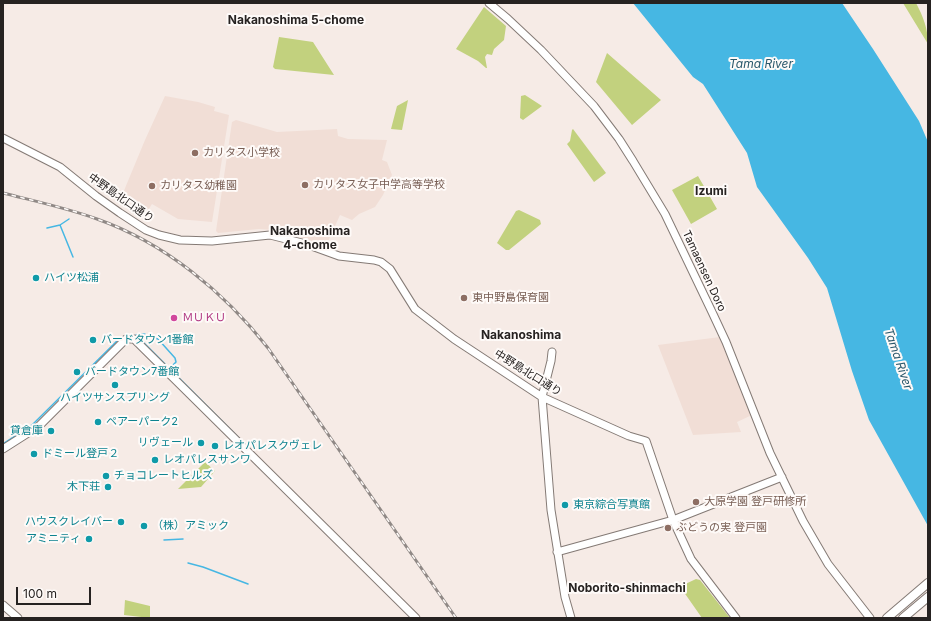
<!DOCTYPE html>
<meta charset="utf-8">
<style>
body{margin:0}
#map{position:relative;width:931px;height:621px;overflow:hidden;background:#f6ebe6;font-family:Inter,sans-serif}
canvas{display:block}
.frame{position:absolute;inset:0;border:4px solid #262221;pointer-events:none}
.scale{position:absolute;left:16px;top:587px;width:75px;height:18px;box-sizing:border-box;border:2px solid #262221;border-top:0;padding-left:5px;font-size:12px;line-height:14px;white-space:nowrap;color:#262221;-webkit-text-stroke:3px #fefaf8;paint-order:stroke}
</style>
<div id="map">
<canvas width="931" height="621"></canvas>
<div class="frame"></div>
<div class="scale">100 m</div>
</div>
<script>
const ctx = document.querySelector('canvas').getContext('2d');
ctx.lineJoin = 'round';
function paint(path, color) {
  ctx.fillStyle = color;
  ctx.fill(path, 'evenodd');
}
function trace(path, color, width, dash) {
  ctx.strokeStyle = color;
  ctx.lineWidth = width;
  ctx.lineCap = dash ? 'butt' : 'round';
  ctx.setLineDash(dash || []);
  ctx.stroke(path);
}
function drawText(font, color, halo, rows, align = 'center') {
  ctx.font = font + ' Inter,"Noto Sans JP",sans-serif';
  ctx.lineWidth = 4;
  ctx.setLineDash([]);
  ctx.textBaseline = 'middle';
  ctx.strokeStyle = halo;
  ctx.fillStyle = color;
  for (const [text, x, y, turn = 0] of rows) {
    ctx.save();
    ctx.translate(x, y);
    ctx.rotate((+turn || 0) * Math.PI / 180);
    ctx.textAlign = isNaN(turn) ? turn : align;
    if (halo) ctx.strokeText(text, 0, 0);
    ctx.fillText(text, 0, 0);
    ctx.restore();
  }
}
paint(new Path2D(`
 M 165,96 L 198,102 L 215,107 L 214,111 L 229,115 L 212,222 L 178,219 L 152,204 L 146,213 L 123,193 L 145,140 Z
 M 236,120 L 277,132 L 337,129 L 338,136 L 348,139 L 387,140 L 382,160 L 387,162 L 392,175 L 383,195 L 375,207 L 359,214 L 352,220 L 340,215 L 326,246 L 286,232 L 274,230 L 259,229 L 218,233 L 216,231 L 232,122 Z
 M 720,337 L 752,415 L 737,422 L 741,432 L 693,435 L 658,345 Z`), '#f1ded6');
paint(new Path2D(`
 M 903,3 L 916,3 C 923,16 928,29 928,44 Z
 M 484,7 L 506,26 L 504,40 L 494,49 L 492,55 L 487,54 L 485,57 L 487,68 L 486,68 L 478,61 L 456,49 Z
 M 279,37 L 313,42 L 334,75 L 275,69 L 273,67 Z
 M 607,53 L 661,100 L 632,125 L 596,82 Z
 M 525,95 L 542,106 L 523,120 L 520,118 L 521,96 Z
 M 408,100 L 402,130 L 391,129 L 397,106 Z
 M 573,129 L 606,173 L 594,182 L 567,144 L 570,141 L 572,130 Z
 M 698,176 L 717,209 L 691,224 L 672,190 Z
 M 519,210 L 540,220 L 541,224 L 509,250 L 506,250 L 497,243 L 516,211 Z
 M 205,462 L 215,471 L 201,487 L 178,489 Z
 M 696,579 L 700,580 L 730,618 L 702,618 L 681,588 L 681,586 Z
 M 125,600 L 150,606 L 150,618 L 124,615 Z`), '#c2d17e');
paint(new Path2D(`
 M 633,3 L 842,3 L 873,49 L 919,121 L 928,142 L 928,526 L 869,420 L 852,371 L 827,288 L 808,258 L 757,187 L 747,153 L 703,84 L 693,77 Z`), '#46b7e3');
trace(new Path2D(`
 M 60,225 L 73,257
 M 47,228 L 60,225 L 69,219
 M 136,335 L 249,448
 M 133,336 L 144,334 L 158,339 L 175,358 L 176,362 L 170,368
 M 3,444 L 32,425 L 120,338 L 127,336
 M 164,540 L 183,539
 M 188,563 L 203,567 L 248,584`), '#46b7e3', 1.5);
const secondary = new Path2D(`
 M 489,3 L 508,19 L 541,50 L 594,106 L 619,139 L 633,161 L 665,214 L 712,312 L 726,342 L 770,453 L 803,521 L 828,564 L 870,618
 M 3,138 L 60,167 L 96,196 L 120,213 L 146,230 L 159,235 L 180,240 L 212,241 L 270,235 L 306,244 L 339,256 L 374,260 L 381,262 L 390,269 L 415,309 L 454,339 L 542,397 L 629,436 L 646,441 L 673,520 L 691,559 L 736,618
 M 552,352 L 551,361 L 542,397 L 551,510 L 565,597 L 571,618
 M 3,449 L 39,426 L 126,339 L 134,339 L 416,618
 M 557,552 L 673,520 L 782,477
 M 3,605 L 18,618`);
const primary = new Path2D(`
 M 887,618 L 928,583
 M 903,618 L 928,597`);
trace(secondary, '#847a75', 9);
trace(primary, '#847a75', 10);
trace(secondary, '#fff', 7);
trace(primary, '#fff', 8);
const rail = new Path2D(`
 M 3,193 C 34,201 67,208 97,219 C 165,243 224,292 268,348 L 456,618`);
trace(rail, '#908986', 3);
trace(rail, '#fefaf8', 1.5, [4.5]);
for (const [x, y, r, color] of [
 [195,153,4,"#8d6e63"],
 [305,185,4,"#8d6e63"],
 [152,186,4,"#8d6e63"],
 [36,278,4,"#0f9aa8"],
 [464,298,4,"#8d6e63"],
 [174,318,4,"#d1479c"],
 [93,340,4,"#0f9aa8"],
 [77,372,4,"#0f9aa8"],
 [115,385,4,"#0f9aa8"],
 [98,422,4,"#0f9aa8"],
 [51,431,4,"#0f9aa8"],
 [201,443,4,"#0f9aa8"],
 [215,446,4,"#0f9aa8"],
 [34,454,4,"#0f9aa8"],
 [155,460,4,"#0f9aa8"],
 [106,476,4,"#0f9aa8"],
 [108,487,4,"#0f9aa8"],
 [696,502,4,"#8d6e63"],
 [565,505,4,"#0f9aa8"],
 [121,522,4,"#0f9aa8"],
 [144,526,4,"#0f9aa8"],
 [668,528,4,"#8d6e63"],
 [89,539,4,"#0f9aa8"]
]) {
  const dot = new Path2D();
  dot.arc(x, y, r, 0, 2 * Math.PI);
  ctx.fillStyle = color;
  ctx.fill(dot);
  trace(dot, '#fefaf8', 1.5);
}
drawText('11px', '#785e54', '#fefaf8', [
 ["カリタス小学校",203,153],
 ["カリタス女子中学高等学校",313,185],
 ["カリタス幼稚園",160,186],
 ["東中野島保育園",472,298],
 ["大原学園 登戸研修所",704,502],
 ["ぶどうの実 登戸園",676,528]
], 'left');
drawText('11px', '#262221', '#fefaf8', [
 ["中野島北口通り",121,198,35],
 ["Tamaensen Doro",704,271,65],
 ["中野島北口通り",528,373,32]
]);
drawText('11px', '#0d838f', '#fefaf8', [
 ["ハイツ松浦",44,278],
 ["バードタウン1番館",101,340],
 ["バードタウン7番館",85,372],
 ["ハイツサンスプリング",115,398,"center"],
 ["ペアーパーク2",106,422],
 ["貸倉庫",43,431,"right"],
 ["リヴェール",193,443,"right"],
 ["レオパレスクヴェレ",223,446],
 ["ドミール登戸２",42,454],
 ["レオパレスサンワ",163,460],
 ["チョコレートヒルズ",114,476],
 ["木下荘",100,487,"right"],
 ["東京綜合写真館",573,505],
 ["ハウスクレイバー",113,522,"right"],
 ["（株）アミック",152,526],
 ["アミニティ",81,539,"right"]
], 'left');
drawText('11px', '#b23c85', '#fefaf8', [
 ["ＭＵＫＵ",182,318]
], 'left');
drawText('bold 12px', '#262221', '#fefaf8', [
 ["Nakanoshima 5-chome",296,20],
 ["Izumi",711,191],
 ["Nakanoshima",310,231],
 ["4-chome",310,245],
 ["Nakanoshima",521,335],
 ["Noborito-shinmachi",627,588]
]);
drawText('italic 12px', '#2a586b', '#fefaf8', [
 ["Tama River",761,64],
 ["Tama River",898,359,71]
]);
</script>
